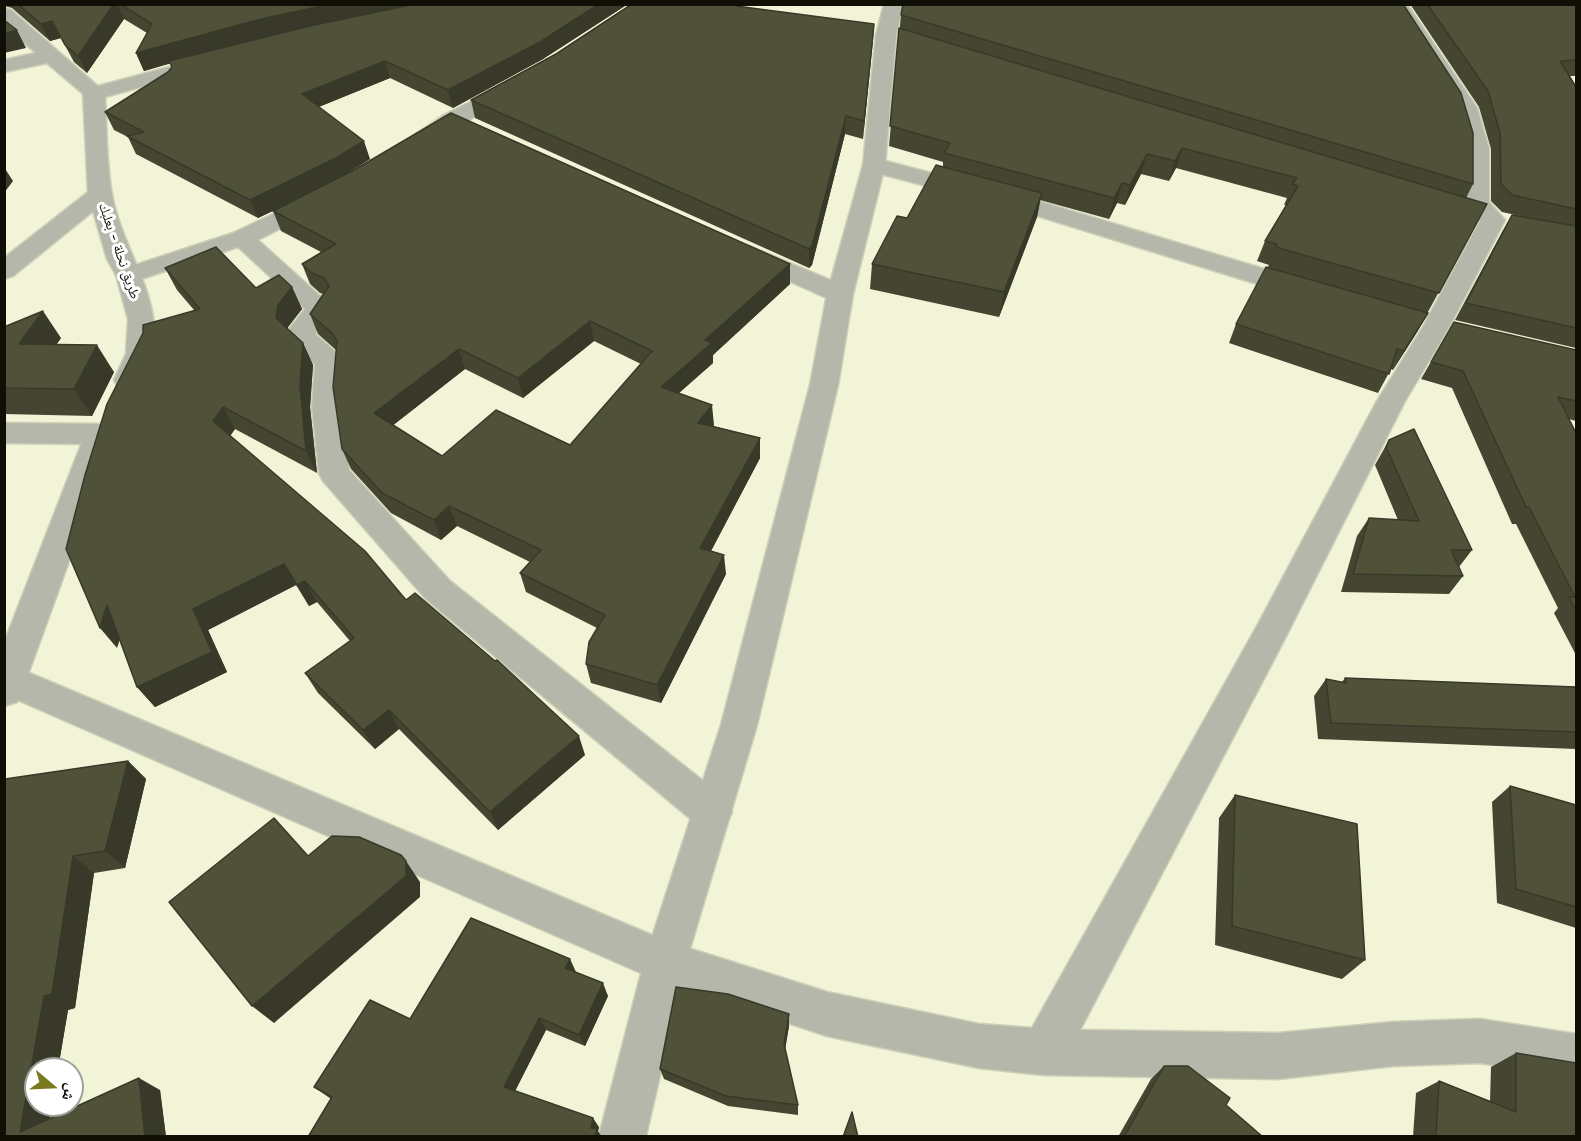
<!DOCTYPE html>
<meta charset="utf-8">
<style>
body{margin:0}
#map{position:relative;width:1581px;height:1141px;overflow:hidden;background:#f2f4d7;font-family:"Work Sans","Noto Naskh Arabic",sans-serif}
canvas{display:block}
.frame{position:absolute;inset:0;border:6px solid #0f0f06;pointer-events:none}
.north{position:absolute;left:24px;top:1057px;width:60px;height:60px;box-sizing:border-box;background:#fff;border:2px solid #9f9f9b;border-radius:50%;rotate:109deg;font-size:16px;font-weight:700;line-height:24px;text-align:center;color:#0f0f06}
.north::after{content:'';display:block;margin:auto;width:21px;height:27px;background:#7a7920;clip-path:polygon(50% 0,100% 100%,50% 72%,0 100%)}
</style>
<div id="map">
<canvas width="1581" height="1141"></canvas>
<div class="frame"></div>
<div class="north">ش</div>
</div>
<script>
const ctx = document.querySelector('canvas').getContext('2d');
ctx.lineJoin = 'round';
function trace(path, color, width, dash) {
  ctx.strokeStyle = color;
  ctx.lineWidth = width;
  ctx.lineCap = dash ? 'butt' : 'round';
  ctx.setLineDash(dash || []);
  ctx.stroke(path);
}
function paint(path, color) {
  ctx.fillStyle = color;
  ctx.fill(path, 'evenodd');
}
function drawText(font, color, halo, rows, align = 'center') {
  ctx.font = font + ' "Work Sans","Noto Naskh Arabic",sans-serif';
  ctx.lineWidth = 6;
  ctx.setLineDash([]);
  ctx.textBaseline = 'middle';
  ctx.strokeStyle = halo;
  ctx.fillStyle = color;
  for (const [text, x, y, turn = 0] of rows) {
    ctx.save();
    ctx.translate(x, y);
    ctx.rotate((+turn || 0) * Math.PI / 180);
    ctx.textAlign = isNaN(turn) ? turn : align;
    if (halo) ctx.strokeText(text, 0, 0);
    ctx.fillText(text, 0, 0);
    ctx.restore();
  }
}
const minor = new Path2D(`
 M 1388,4 L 1407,4 L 1477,108 L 1489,149 L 1489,202 L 1505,220 L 1449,327 L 1405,401 L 1281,646 L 1080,1030 L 1278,1033 L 1393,1022 L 1480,1019 L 1576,1034 L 1576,1078 L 1480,1063 L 1393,1066 L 1278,1079 L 1044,1075 L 979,1068 L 827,1036 L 650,977 L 4,694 L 4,665 L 8,664 L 666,941 L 827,992 L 979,1024 L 1032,1028 L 1257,626 L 1377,401 L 1423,327 L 1480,221 L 1465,203 L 1467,149 L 1455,108 Z
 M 4,8 L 11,10 L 101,89 L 105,93 L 101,97 L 94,99 L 87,97 L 47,63 L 4,72 L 4,60 L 36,53 L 4,25 Z
 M 512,81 L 519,83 L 522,87 L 519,91 L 460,125 L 428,147 L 420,149 L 412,147 L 409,142 L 412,137 L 444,115 Z
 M 874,158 L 1045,203 L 1314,284 L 1318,290 L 1314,296 L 1305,298 L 1296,296 L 1028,213 L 866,170 L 863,165 L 866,160 Z
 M 100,187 L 108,189 L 112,194 L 108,199 L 13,276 L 4,279 L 4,258 L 92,189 Z
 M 318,193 L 326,195 L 330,200 L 326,205 L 258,240 L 319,295 L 331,300 L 335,306 L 316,330 L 316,335 L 339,355 L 343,361 L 340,407 L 349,470 L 450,581 L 726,799 L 732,812 L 726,825 L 712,830 L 698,825 L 426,599 L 323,481 L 319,473 L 312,407 L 315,364 L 288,338 L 290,328 L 305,309 L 238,247 L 129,283 L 120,280 L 116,275 L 120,270 L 233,233 Z
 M 749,246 L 849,288 L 853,294 L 849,300 L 840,302 L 831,300 L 740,259 L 736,254 L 740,249 Z
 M 4,423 L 100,424 L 110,427 L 115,434 L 110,441 L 100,444 L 4,443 Z`);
const tertiary = new Path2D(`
 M 884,4 L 903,4 L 896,35 L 885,165 L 853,294 L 838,385 L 757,725 L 686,962 L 646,1136 L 599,1136 L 644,962 L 721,725 L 810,385 L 827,294 L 863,165 L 876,35 Z
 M 210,56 L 217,58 L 220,62 L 217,66 L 105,97 C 107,128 106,162 112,194 C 124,262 182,316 138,387 L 128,389 L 118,387 L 114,380 L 126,354 L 128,319 L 116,275 L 107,259 L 88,194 L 83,93 L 87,89 Z
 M 99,427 L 109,430 L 114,437 L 22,691 L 17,702 L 4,706 L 4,643 L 84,437 L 89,430 Z`);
trace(minor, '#cecfb6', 3);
trace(tertiary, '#cecfb6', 3);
paint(minor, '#b6b7ab');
paint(tertiary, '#b6b7ab');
paint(new Path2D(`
 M 4,4 L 628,4 L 543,59 L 453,108 L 390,78 L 319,107 L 370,159 L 344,175 L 790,284 L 713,355 L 713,363 L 679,393 L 714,425 L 713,426 L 760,438 L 760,458 L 711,551 L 726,574 L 661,703 L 591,683 L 586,664 L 597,628 L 526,592 L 520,573 L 530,562 L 457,526 L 441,540 L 391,513 L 351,469 L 342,449 L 336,350 L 318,334 L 310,314 L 323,294 L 320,293 L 310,284 L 302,264 L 321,252 L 281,231 L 273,211 L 258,218 L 136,154 L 128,137 L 114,130 L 105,112 L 168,72 L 172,68 L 170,63 L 144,71 L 136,53 L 147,33 L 124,19 L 87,73 L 74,62 L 61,38 L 50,41 L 12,8 L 5,6 ZM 594,341 L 641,364 L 570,445 L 442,456 L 393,425 L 465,369 L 523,398 Z
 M 1410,4 L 1576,4 L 1576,76 L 1570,76 L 1576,87 L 1576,348 L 1455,320 L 1502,232 L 1512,215 L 1524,217 L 1502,212 L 1491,201 L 1491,149 L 1479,107 Z
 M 736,6 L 874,24 L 863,139 L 845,134 L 812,265 L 809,268 L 475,118 L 471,100 L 556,54 Z
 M 901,15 L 1473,184 L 1466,198 L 1487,204 L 1417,332 L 1393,370 L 1391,369 L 1378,393 L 1229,343 L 1236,324 L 1269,265 L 1257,261 L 1265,241 L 1286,205 L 1284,205 L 1287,198 L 1176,168 L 1169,181 L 1141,174 L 1125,205 L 1117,203 L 1109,219 L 1040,200 L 1037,217 L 999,317 L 870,289 L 872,264 L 907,218 L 943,167 L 943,162 L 889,146 Z
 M 165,268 L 256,288 L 292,287 L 302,309 L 288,327 L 288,329 L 303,343 L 313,365 L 310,407 L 317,473 L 235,429 L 230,436 L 406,600 L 585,755 L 498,830 L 399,729 L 375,749 L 318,693 L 305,673 L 350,641 L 317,602 L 309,606 L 296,585 L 208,630 L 227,672 L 155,707 L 137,687 L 120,639 L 117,648 L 194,310 L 177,290 Z
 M 1454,322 L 1576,350 L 1576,421 L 1569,419 L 1576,433 L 1576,655 L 1554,613 L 1558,608 L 1516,524 L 1512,524 L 1452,388 L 1421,379 Z
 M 4,327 L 61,338 L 56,345 L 114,372 L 92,416 L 4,414 Z
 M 1389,440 L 1472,550 L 1459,567 L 1463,576 L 1449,594 L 1341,592 L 1357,536 L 1369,518 L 1398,520 L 1375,465 Z
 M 1345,678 L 1576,687 L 1576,749 L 1318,739 L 1314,696 L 1326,679 L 1342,682 Z
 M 128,761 L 146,779 L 125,868 L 94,873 L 75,1008 L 68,1010 L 58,1069 L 36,1069 L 50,1118 L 160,1090 L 166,1137 L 4,1137 L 4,780 Z
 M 1510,786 L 1576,805 L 1576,928 L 1497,903 L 1492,802 Z
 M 1235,795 L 1365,960 L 1342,979 L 1215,945 L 1219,818 Z
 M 570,959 L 575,972 L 608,996 L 585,1046 L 546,1030 L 515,1091 L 599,1127 L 598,1131 L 331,1099 L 314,1087 L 410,1019 Z
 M 789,1026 L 785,1049 L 798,1105 L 798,1115 L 728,1106 L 664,1079 L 660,1069 Z
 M 1516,1053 L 1576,1137 L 1413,1137 L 1416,1093 L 1439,1081 L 1490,1101 L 1491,1067 Z
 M 1164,1066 L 1226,1105 L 1263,1137 L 1118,1137 L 1151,1079 Z`), '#454631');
paint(new Path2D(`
 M 114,4 L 117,4 L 124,19 L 87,73 L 78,56 Z
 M 331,4 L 417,4 L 267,36 L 144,71 L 136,53 L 261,19 Z
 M 599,4 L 628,4 L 543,59 L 453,108 L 448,90 Z
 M 52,21 L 61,38 L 50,41 L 41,24 Z
 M 874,24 L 873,41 L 863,139 L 864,121 Z
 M 17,30 L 26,48 L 4,53 L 4,34 Z
 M 385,61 L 390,78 L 308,111 L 302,94 Z
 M 846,116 L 845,134 L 812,265 L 809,268 L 809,249 Z
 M 364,141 L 370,159 L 343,176 L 258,218 L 250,200 Z
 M 1182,148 L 1176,168 L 1169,181 L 1175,161 Z
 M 1147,154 L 1141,174 L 1125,205 L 1130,185 Z
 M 4,167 L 13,181 L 4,193 Z
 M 1122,183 L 1117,203 L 1109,219 L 1114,198 Z
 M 1042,193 L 1037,217 L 999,317 L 1004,292 Z
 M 790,264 L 790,284 L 713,355 L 713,363 L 663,407 L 661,387 L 705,340 Z
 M 292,287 L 302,309 L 288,327 L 286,340 L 276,318 L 278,305 Z
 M 43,311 L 61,338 L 38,371 L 19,344 Z
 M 1428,313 L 1417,332 L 1393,370 L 1404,351 Z
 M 590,321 L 594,341 L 523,398 L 518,378 Z
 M 303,343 L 313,365 L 310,407 L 317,473 L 306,451 L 300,385 Z
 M 97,345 L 114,372 L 92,416 L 74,389 Z
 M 459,349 L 465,369 L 382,434 L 374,413 Z
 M 712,405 L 714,425 L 700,443 L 698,423 Z
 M 223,407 L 235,429 L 225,443 L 213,421 Z
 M 760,438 L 760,458 L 702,568 L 700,548 Z
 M 449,506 L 457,526 L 441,540 L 434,520 Z
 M 724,555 L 726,574 L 661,703 L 657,685 Z
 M 284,564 L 296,585 L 208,630 L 227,672 L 155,707 L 137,687 L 193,609 Z
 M 305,581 L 317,602 L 309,606 L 297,585 Z
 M 107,605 L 124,625 L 117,648 L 100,628 Z
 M 389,710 L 399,729 L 375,749 L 363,730 Z
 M 579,736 L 585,755 L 498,830 L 490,812 Z
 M 128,761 L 146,779 L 125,868 L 105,851 Z
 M 73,856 L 94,873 L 75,1008 L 68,1010 L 58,1069 L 36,1069 L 36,1105 L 52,1105 L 47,1137 L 20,1132 L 44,996 Z
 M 406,861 L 420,882 L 420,897 L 274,1023 L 252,1006 Z
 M 570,959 L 576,972 L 571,981 L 565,968 Z
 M 603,983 L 608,996 L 585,1046 L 579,1035 Z
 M 789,1014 L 789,1026 L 784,1056 L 784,1044 Z
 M 539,1018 L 546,1030 L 512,1097 L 504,1087 Z
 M 139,1078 L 160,1090 L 166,1137 L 145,1137 Z
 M 593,1118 L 599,1127 L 598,1131 L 602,1137 L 595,1137 L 591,1128 Z`), '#383928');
const building = new Path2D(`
 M 18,4 L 114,4 L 78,56 L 65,45 L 52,21 L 41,24 Z
 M 120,4 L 331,4 L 261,19 L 136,53 L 152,24 Z
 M 415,4 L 599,4 L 540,42 L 448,90 L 385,61 L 302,94 L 364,141 L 336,158 L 250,200 L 127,136 L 144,132 L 105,112 L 168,72 L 172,67 L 169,61 L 310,26 Z
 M 632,4 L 736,4 L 736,6 L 874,24 L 864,121 L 846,116 L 812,246 L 809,249 L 471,100 L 556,54 Z
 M 903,4 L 1403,4 L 1461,93 L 1473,133 L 1473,184 L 901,15 Z
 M 1427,4 L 1576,4 L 1576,60 L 1560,61 L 1576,87 L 1576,209 L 1512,195 L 1501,184 L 1500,133 L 1488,91 Z
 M 4,20 L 17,30 L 4,34 Z
 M 899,28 L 1487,204 L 1439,293 L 1303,255 L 1276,247 L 1277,244 L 1265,241 L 1298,186 L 1292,184 L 1297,178 L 1182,148 L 1175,161 L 1147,154 L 1130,185 L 1122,183 L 1114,198 L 944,153 L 950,143 L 890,126 Z
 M 451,113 L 790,264 L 705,340 L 712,343 L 661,387 L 712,405 L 698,423 L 760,438 L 700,548 L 724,555 L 657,685 L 586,664 L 589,642 L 605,615 L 520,573 L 541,550 L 449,506 L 434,520 L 382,493 L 342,449 L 333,387 L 337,341 L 332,333 L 310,314 L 329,286 L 324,278 L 312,273 L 302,264 L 336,244 L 273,211 L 354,170 ZM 590,321 L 652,351 L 570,445 L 496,410 L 442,456 L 374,413 L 459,349 L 518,378 Z
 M 936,165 L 1042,193 L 1004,292 L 872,264 L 897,216 L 907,218 Z
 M 1512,215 L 1576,226 L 1576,328 L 1466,303 Z
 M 216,247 L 256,288 L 279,275 L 292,287 L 278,305 L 276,318 L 303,343 L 300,385 L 306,451 L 223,407 L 213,421 L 365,551 L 406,600 L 415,593 L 495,661 L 497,660 L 579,736 L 490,812 L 389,710 L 363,730 L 305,673 L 354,638 L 305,581 L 297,585 L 284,564 L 193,609 L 212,652 L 137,687 L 107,605 L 100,628 L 66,549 L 85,475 L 107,404 L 143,333 L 143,325 L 200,309 L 165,268 Z
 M 1266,267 L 1428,313 L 1404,351 L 1397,349 L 1389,374 L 1236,324 Z
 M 43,311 L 19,344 L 97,345 L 74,389 L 4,388 L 4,327 Z
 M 1454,322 L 1576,350 L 1576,401 L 1558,397 L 1576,433 L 1576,611 L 1569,597 L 1575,597 L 1529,507 L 1526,507 L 1463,371 L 1431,362 Z
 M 1414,429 L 1472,550 L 1451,550 L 1463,576 L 1353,574 L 1369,518 L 1419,521 L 1386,447 L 1389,440 Z
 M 1345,678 L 1576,687 L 1576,732 L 1331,723 L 1326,679 L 1346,683 Z
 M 128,761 L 105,851 L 73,856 L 52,994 L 44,996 L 20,1132 L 139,1078 L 145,1137 L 4,1137 L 5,779 Z
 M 1510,786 L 1576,805 L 1576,907 L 1516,889 Z
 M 1235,795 L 1357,824 L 1365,960 L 1232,926 Z
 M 274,818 L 308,856 L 332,836 L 359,837 L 401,855 L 406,861 L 406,876 L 252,1006 L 169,902 Z
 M 471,918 L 570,959 L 565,968 L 603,983 L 579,1035 L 539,1018 L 504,1087 L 593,1118 L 591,1128 L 597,1129 L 595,1137 L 308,1137 L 332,1097 L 314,1087 L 370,1000 L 410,1019 Z
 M 676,987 L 728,994 L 789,1014 L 784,1044 L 798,1105 L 726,1096 L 660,1069 Z
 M 1516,1053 L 1576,1063 L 1576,1137 L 1436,1137 L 1439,1081 L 1516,1112 Z
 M 1164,1066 L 1188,1066 L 1230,1098 L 1226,1105 L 1263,1137 L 1124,1137 Z
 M 852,1112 L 858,1137 L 843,1137 Z`);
paint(building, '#505139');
trace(building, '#383928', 1.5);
drawText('14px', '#0f0f06', '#fff', [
 ["طريق نحلة - بعلبك",119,251,71]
]);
</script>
